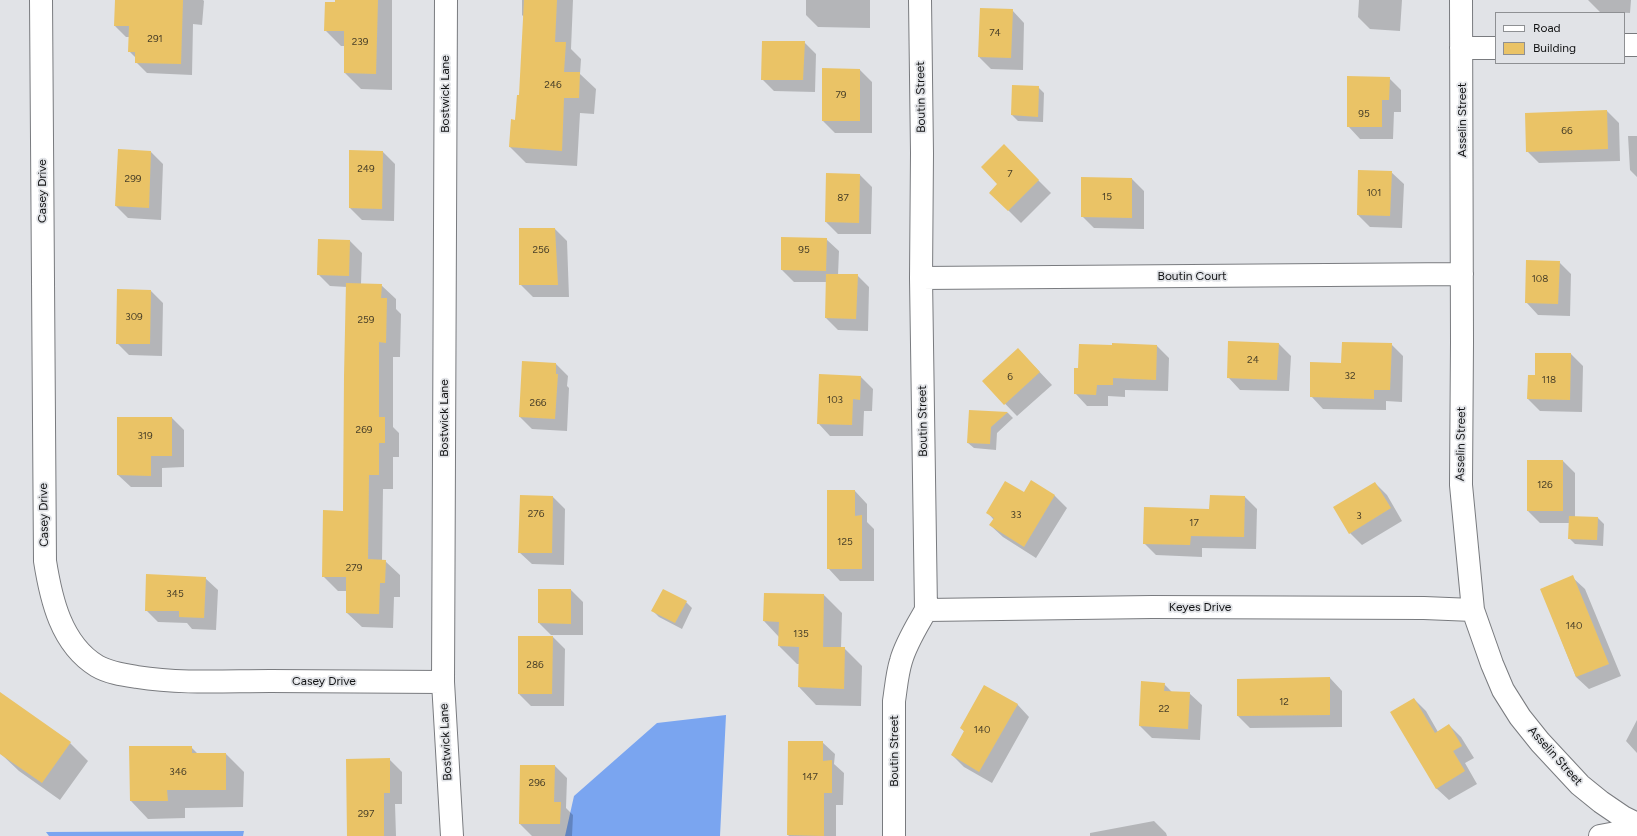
<!DOCTYPE html>
<style>
body{margin:0}
#map{position:relative;width:1637px;height:836px;overflow:hidden;background:#e1e3e7;font-family:Figtree,sans-serif}
canvas{display:block}
.legend{position:absolute;left:1495px;top:12px;width:130px;height:52px;box-sizing:border-box;background:#e1e3e7;border:1px solid #8e9093;margin:0;padding:5px 7px;list-style:none;font-size:12px;color:#121314}
.legend li{display:flex;align-items:center;gap:8px;height:20px}
.legend b{width:20px;border:1px solid #8e9093}
</style>
<div id="map">
<canvas width="1637" height="836"></canvas>
<ul class="legend">
<li><b style="height:5px;background:#fff"></b>Road</li>
<li><b style="height:11px;background:#eac366"></b>Building</li>
</ul>
</div>
<script>
const ctx = document.querySelector('canvas').getContext('2d');
ctx.lineJoin = 'round';
function paint(path, color) {
  ctx.fillStyle = color;
  ctx.fill(path, 'evenodd');
}
function trace(path, color, width, dash) {
  ctx.strokeStyle = color;
  ctx.lineWidth = width;
  ctx.lineCap = dash ? 'butt' : 'round';
  ctx.setLineDash(dash || []);
  ctx.stroke(path);
}
function drawText(font, color, halo, rows, align = 'center') {
  ctx.font = font + ' Figtree,sans-serif';
  ctx.lineWidth = 3.5;
  ctx.setLineDash([]);
  ctx.textBaseline = 'middle';
  ctx.strokeStyle = halo;
  ctx.fillStyle = color;
  for (const [text, x, y, turn = 0] of rows) {
    ctx.save();
    ctx.translate(x, y);
    ctx.rotate((+turn || 0) * Math.PI / 180);
    ctx.textAlign = isNaN(turn) ? turn : align;
    if (halo) ctx.strokeText(text, 0, 0);
    ctx.fillText(text, 0, 0);
    ctx.restore();
  }
}
paint(new Path2D(`
 M 726,715 L 720,836 L 565,836 L 574,796 L 657,723 Z
 M 244,831 L 243,836 L 49,836 L 46,832 Z`), '#7aa5f0');
paint(new Path2D(`
 M 116,0 L 203,0 L 204,1 L 202,25 L 193,24 L 192,75 L 147,73 L 136,62 L 136,58 L 129,51 L 130,37 L 126,37 L 115,26 Z
 M 336,0 L 392,0 L 392,90 L 361,89 L 345,73 L 345,46 L 341,46 L 325,30 Z
 M 522,0 L 573,0 L 571,49 L 581,59 L 580,74 L 596,89 L 594,114 L 580,113 L 577,166 L 526,163 L 510,147 L 520,96 L 524,17 L 522,15 Z
 M 806,0 L 870,0 L 870,28 L 818,27 L 806,15 Z
 M 1359,0 L 1402,0 L 1400,31 L 1370,29 L 1358,17 Z
 M 1588,0 L 1631,0 L 1630,13 L 1600,12 Z
 M 1012,10 L 1024,23 L 1023,70 L 991,69 L 979,57 Z
 M 804,42 L 816,54 L 815,92 L 774,91 L 762,79 Z
 M 823,69 L 860,70 L 872,82 L 872,133 L 835,133 L 823,121 Z
 M 1389,78 L 1401,90 L 1401,112 L 1394,112 L 1393,139 L 1360,139 L 1348,126 Z
 M 1038,87 L 1044,93 L 1043,122 L 1018,121 L 1012,115 Z
 M 1607,111 L 1619,123 L 1620,161 L 1539,163 L 1527,151 Z
 M 1628,136 L 1637,136 L 1637,177 L 1630,170 Z
 M 1004,146 L 1051,193 L 1021,223 L 990,192 L 999,184 Z
 M 350,151 L 383,152 L 395,164 L 394,221 L 362,220 L 350,208 Z
 M 151,152 L 163,164 L 161,220 L 128,218 L 116,206 Z
 M 1391,172 L 1404,184 L 1402,228 L 1370,227 L 1358,215 Z
 M 860,175 L 872,187 L 871,234 L 838,234 L 826,222 Z
 M 1132,179 L 1144,191 L 1144,229 L 1094,228 L 1082,216 Z
 M 555,229 L 567,241 L 569,297 L 533,297 L 520,284 Z
 M 826,239 L 839,251 L 838,275 L 857,275 L 869,287 L 868,331 L 838,330 L 826,318 L 827,282 L 794,282 L 782,270 Z
 M 350,241 L 362,253 L 361,284 L 381,285 L 396,299 L 396,309 L 401,314 L 400,357 L 393,357 L 393,427 L 399,433 L 399,457 L 393,457 L 393,489 L 383,489 L 382,561 L 385,561 L 400,575 L 400,597 L 394,597 L 393,628 L 362,627 L 347,613 L 347,591 L 338,591 L 323,576 L 344,512 L 347,287 L 330,286 L 318,274 Z
 M 1559,262 L 1571,274 L 1570,316 L 1538,315 L 1526,302 Z
 M 151,291 L 163,303 L 162,356 L 129,355 L 117,343 Z
 M 1279,344 L 1291,356 L 1289,391 L 1240,390 L 1228,377 Z
 M 1391,344 L 1403,356 L 1402,402 L 1386,401 L 1386,410 L 1323,409 L 1311,396 L 1342,364 Z
 M 1157,346 L 1169,358 L 1168,391 L 1125,390 L 1125,397 L 1108,396 L 1108,406 L 1087,406 L 1075,393 Z
 M 1018,349 L 1052,385 L 1017,416 L 983,381 Z
 M 1571,354 L 1583,366 L 1582,412 L 1540,411 L 1528,399 L 1536,376 Z
 M 556,364 L 568,376 L 567,386 L 569,388 L 567,431 L 532,429 L 520,417 Z
 M 861,377 L 873,389 L 872,411 L 864,411 L 863,436 L 830,436 L 818,423 Z
 M 970,411 L 1008,413 L 1013,418 L 997,433 L 996,450 L 974,448 L 968,443 Z
 M 172,418 L 184,430 L 184,467 L 162,468 L 162,487 L 131,487 L 118,475 Z
 M 1563,461 L 1575,473 L 1575,517 L 1598,518 L 1604,524 L 1603,546 L 1575,544 L 1569,538 L 1570,523 L 1540,523 L 1528,511 Z
 M 1031,481 L 1055,496 L 1067,508 L 1036,558 L 1003,537 L 990,525 L 994,520 L 987,512 L 1024,494 Z
 M 1375,483 L 1387,495 L 1402,521 L 1362,545 L 1350,533 Z
 M 855,491 L 867,504 L 867,522 L 874,529 L 874,581 L 840,581 L 828,568 Z
 M 553,497 L 565,509 L 564,565 L 532,564 L 519,552 Z
 M 1245,497 L 1257,509 L 1256,549 L 1202,548 L 1202,557 L 1156,555 L 1144,543 L 1210,510 Z
 M 1572,577 L 1585,589 L 1621,676 L 1589,689 L 1576,677 L 1541,589 Z
 M 205,578 L 218,590 L 216,630 L 192,629 L 187,623 L 158,622 L 146,610 Z
 M 571,590 L 583,602 L 583,635 L 551,635 L 539,623 Z
 M 765,594 L 824,595 L 842,613 L 841,648 L 844,648 L 862,666 L 861,706 L 816,705 L 799,687 L 799,664 L 797,664 L 779,646 L 779,637 L 764,621 Z
 M 686,602 L 692,608 L 682,629 L 659,617 L 653,611 Z
 M 553,637 L 565,649 L 564,706 L 531,706 L 519,694 Z
 M 1330,678 L 1342,691 L 1342,727 L 1250,728 L 1238,716 Z
 M 1164,684 L 1173,693 L 1189,693 L 1202,705 L 1200,740 L 1152,738 L 1140,726 Z
 M 0,694 L 70,743 L 88,761 L 60,800 L 19,771 L 1,754 L 0,743 Z
 M 1414,699 L 1426,711 L 1438,732 L 1449,725 L 1461,737 L 1474,758 L 1465,763 L 1477,784 L 1449,800 L 1436,788 Z
 M 1017,704 L 1029,717 L 992,783 L 964,767 L 952,755 L 965,732 L 961,728 Z
 M 1637,720 L 1637,753 L 1626,741 Z
 M 822,742 L 835,754 L 834,764 L 844,773 L 843,805 L 836,805 L 836,836 L 789,836 L 788,835 Z
 M 191,747 L 198,754 L 226,754 L 244,772 L 243,807 L 185,808 L 185,818 L 148,819 L 131,801 Z
 M 389,759 L 402,772 L 402,804 L 395,804 L 396,836 L 348,836 Z
 M 555,766 L 567,778 L 566,808 L 573,815 L 572,836 L 532,836 L 520,824 Z
 M 1154,821 L 1166,833 L 1167,836 L 1090,836 L 1090,833 Z`), '#0003');
paint(new Path2D(`
 M 115,0 L 183,0 L 181,64 L 135,63 L 135,52 L 128,52 L 129,26 L 114,26 Z
 M 335,0 L 378,0 L 376,74 L 344,73 L 344,31 L 324,31 L 325,2 L 335,2 Z
 M 524,0 L 557,0 L 555,42 L 566,42 L 564,72 L 580,72 L 579,98 L 564,98 L 562,151 L 509,147 L 511,119 L 515,120 L 517,95 L 519,95 Z
 M 980,8 L 1013,9 L 1011,58 L 978,57 Z
 M 762,41 L 805,41 L 803,80 L 761,80 Z
 M 822,68 L 860,69 L 860,121 L 822,121 Z
 M 1347,76 L 1390,77 L 1389,100 L 1382,100 L 1382,127 L 1347,127 Z
 M 1012,85 L 1039,86 L 1038,117 L 1011,115 Z
 M 1607,110 L 1608,149 L 1526,152 L 1525,113 Z
 M 1004,144 L 1039,180 L 1008,211 L 989,193 L 997,184 L 981,167 Z
 M 118,149 L 151,151 L 149,208 L 115,206 Z
 M 349,150 L 383,151 L 382,209 L 349,208 Z
 M 1358,170 L 1392,171 L 1390,216 L 1357,215 Z
 M 826,173 L 860,174 L 859,223 L 825,222 Z
 M 1081,177 L 1132,178 L 1132,218 L 1081,217 Z
 M 519,228 L 555,228 L 558,285 L 519,285 Z
 M 781,237 L 827,238 L 826,271 L 781,270 Z
 M 318,239 L 350,240 L 349,276 L 317,275 Z
 M 1526,260 L 1560,261 L 1558,304 L 1525,303 Z
 M 826,274 L 858,274 L 856,319 L 825,318 Z
 M 346,283 L 382,284 L 381,298 L 387,298 L 386,343 L 379,342 L 379,417 L 385,417 L 385,443 L 379,443 L 379,475 L 369,475 L 368,559 L 386,560 L 385,583 L 380,583 L 379,614 L 346,613 L 346,577 L 322,577 L 323,510 L 343,511 L 344,376 Z
 M 117,289 L 151,290 L 150,344 L 116,344 Z
 M 1228,341 L 1279,343 L 1277,380 L 1227,378 Z
 M 1342,342 L 1392,343 L 1390,390 L 1374,390 L 1374,399 L 1310,397 L 1310,362 L 1341,363 Z
 M 1112,343 L 1157,345 L 1156,380 L 1113,378 L 1113,385 L 1097,385 L 1096,395 L 1074,394 L 1074,368 L 1078,368 L 1079,344 L 1112,345 Z
 M 1018,348 L 1040,372 L 1004,405 L 982,381 Z
 M 1535,353 L 1571,353 L 1570,400 L 1527,399 L 1528,375 L 1535,375 Z
 M 522,361 L 556,363 L 556,374 L 558,374 L 555,419 L 519,417 Z
 M 819,374 L 861,376 L 860,400 L 853,399 L 852,425 L 817,424 Z
 M 969,410 L 1008,412 L 991,427 L 990,444 L 967,443 Z
 M 117,417 L 172,417 L 172,456 L 151,456 L 151,476 L 117,475 Z
 M 1527,460 L 1563,460 L 1563,511 L 1527,511 Z
 M 1031,480 L 1055,495 L 1024,547 L 989,525 L 994,518 L 986,513 L 1005,481 L 1024,492 Z
 M 1375,482 L 1391,508 L 1349,534 L 1333,507 Z
 M 827,490 L 855,490 L 855,516 L 862,515 L 862,569 L 827,569 Z
 M 520,495 L 553,496 L 552,553 L 518,553 Z
 M 1210,495 L 1245,496 L 1244,537 L 1191,536 L 1190,545 L 1143,544 L 1144,507 L 1209,509 Z
 M 1569,516 L 1598,517 L 1597,540 L 1568,539 Z
 M 146,574 L 206,577 L 204,618 L 179,617 L 179,611 L 145,611 Z
 M 1573,575 L 1609,664 L 1576,677 L 1540,589 Z
 M 538,589 L 571,589 L 571,624 L 538,623 Z
 M 663,589 L 687,601 L 675,623 L 651,611 Z
 M 764,593 L 824,594 L 823,647 L 845,647 L 844,689 L 798,687 L 799,647 L 778,646 L 779,622 L 763,621 Z
 M 518,636 L 553,636 L 552,694 L 518,694 Z
 M 1330,677 L 1330,715 L 1237,716 L 1237,679 Z
 M 1141,681 L 1165,683 L 1164,691 L 1190,692 L 1188,729 L 1139,726 Z
 M 984,685 L 1018,704 L 979,772 L 951,755 L 964,731 L 960,728 Z
 M 0,692 L 71,742 L 42,783 L 0,754 Z
 M 1414,698 L 1435,733 L 1449,724 L 1462,746 L 1453,751 L 1465,771 L 1436,789 L 1390,712 Z
 M 788,741 L 823,741 L 823,761 L 832,760 L 832,793 L 824,793 L 824,836 L 787,835 Z
 M 129,746 L 192,746 L 192,753 L 226,753 L 226,790 L 167,790 L 168,801 L 130,801 Z
 M 390,758 L 390,793 L 384,793 L 384,836 L 347,836 L 346,759 Z
 M 520,765 L 555,765 L 554,802 L 561,802 L 560,824 L 519,824 Z`), '#eac366');
const minor = new Path2D(`
 M 41,0 L 45,561 C 51,599 61,644 97,666 C 109,673 124,675 137,677 C 182,684 226,681 270,681 C 328,681 385,682 443,682
 M 446,0 L 443,682 L 452,836
 M 1461,0 L 1462,342 L 1461,485 L 1473,610 L 1492,664 L 1503,690 L 1520,717 L 1540,742 L 1580,785 L 1601,802 L 1623,817 L 1637,824
 M 1624,45 L 1637,45
 M 1461,48 L 1496,48
 M 921,278 L 1462,274
 M 926,610 L 1152,607 L 1424,608 L 1473,610
 M 894,836 L 894,701 C 896,688 897,674 901,661 C 906,643 917,626 926,610 L 921,278 L 922,153 L 920,0
 M 1600,836 L 1637,829`);
trace(minor, '#797b7f', 24);
trace(minor, '#fff', 22);
drawText('10px', '#483f28', null, [
 ["74",995,33],
 ["291",155,39],
 ["239",360,42],
 ["246",553,85],
 ["79",841,95],
 ["95",1364,114],
 ["66",1567,131],
 ["249",366,169],
 ["7",1010,174],
 ["299",133,179],
 ["101",1374,193],
 ["15",1107,197],
 ["87",843,198],
 ["256",541,250],
 ["95",804,250],
 ["108",1540,279],
 ["309",134,317],
 ["259",366,320],
 ["24",1253,360],
 ["32",1350,376],
 ["6",1010,377],
 ["118",1549,380],
 ["103",835,400],
 ["266",538,403],
 ["269",364,430],
 ["319",145,436],
 ["126",1545,485],
 ["276",536,514],
 ["33",1016,515],
 ["3",1359,516],
 ["17",1194,523],
 ["125",845,542],
 ["279",354,568],
 ["345",175,594],
 ["140",1574,626],
 ["135",801,634],
 ["286",535,665],
 ["12",1284,702],
 ["22",1164,709],
 ["140",982,730],
 ["346",178,772],
 ["147",810,777],
 ["296",537,783],
 ["297",366,814]
]);
drawText('12px', '#121314', '#e1e3e7', [
 ["Bostwick Lane",445,94,-90],
 ["Boutin Street",921,97,-91],
 ["Asselin Street",1462,120,-90],
 ["Casey Drive",42,191,-90],
 ["Boutin Court",1192,276],
 ["Bostwick Lane",444,418,-90],
 ["Boutin Street",923,421,-91],
 ["Asselin Street",1461,444,-89],
 ["Casey Drive",44,515,-91],
 ["Keyes Drive",1200,607],
 ["Casey Drive",324,681],
 ["Bostwick Lane",446,742,-93],
 ["Boutin Street",894,751,-90],
 ["Asselin Street",1555,756,48]
]);
</script>
